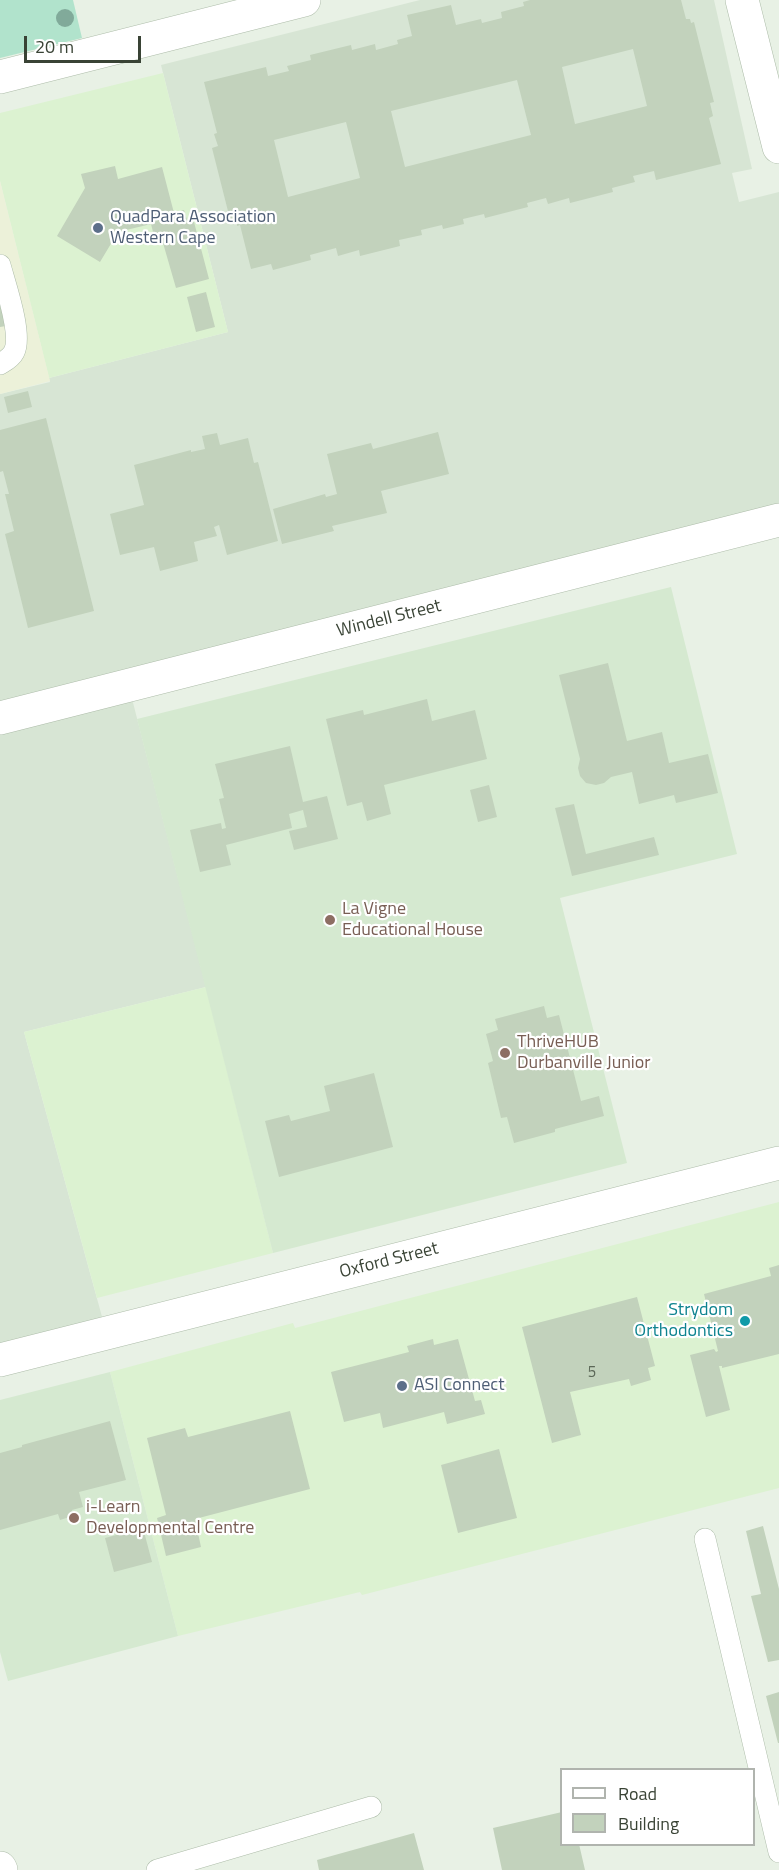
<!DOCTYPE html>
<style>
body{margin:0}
#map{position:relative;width:779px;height:1870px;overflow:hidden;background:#e8f1e5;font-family:"Titillium Web",sans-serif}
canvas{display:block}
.legend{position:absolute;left:560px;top:1768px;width:195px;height:78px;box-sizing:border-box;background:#fff;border:2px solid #b0b4ae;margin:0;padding:8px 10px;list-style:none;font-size:18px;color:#394335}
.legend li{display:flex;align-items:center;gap:12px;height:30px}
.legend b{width:30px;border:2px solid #b0b4ae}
.scale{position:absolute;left:24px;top:36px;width:117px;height:27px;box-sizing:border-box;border:3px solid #394335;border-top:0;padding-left:8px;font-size:18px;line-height:21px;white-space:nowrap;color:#394335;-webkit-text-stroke:4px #fff;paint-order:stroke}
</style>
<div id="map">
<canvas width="779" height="1870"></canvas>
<ul class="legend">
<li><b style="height:8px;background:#fff"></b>Road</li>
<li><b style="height:16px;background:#c2d2bc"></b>Building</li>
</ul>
<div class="scale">20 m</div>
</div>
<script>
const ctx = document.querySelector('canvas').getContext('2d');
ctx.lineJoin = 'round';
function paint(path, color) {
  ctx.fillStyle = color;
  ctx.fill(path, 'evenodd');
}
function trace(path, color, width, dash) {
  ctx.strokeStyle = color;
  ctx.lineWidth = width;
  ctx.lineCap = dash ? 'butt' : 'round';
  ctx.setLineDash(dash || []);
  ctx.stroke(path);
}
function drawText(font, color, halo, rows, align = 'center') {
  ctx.font = font + ' "Titillium Web",sans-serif';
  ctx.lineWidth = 4.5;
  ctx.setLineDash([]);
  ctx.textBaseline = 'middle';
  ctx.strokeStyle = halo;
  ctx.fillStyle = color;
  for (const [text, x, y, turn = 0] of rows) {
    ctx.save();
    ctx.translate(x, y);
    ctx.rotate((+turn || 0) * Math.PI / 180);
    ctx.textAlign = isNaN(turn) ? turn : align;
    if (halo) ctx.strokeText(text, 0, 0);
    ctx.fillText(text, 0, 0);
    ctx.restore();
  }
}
paint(new Path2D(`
 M 420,0 L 714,0 L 752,169 L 732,173 L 739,202 L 779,192 L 779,522 L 129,687 L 206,987 L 24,1032 L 107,1335 L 0,1362 L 0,394 L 50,382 L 49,378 L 228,332 L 161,65 Z`), '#d7e5d4');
paint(new Path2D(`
 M 163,73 L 228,332 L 49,378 L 0,181 L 0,113 Z
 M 206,987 L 273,1253 L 97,1298 L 24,1032 Z
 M 779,1202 L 779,1488 L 362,1595 L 360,1592 L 178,1636 L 110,1372 L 293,1323 L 295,1328 Z`), '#dcf2d1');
paint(new Path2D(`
 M 671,587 L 737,854 L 560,898 L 627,1163 L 273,1253 L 137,719 Z
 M 110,1372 L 178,1636 L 8,1681 L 0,1652 L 0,1400 Z`), '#d5e9d0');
paint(new Path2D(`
 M 0,181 L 50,381 L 0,394 Z`), '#ecf1d9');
paint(new Path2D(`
 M 0,0 L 73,0 L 82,38 L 0,58 Z`), '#b1e3cc');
paint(new Path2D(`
 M 530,0 L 681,0 L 686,19 L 690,19 L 691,23 L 694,22 L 714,102 L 710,103 L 713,116 L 709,118 L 721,164 L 656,180 L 654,171 L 633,176 L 635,182 L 612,188 L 613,192 L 570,203 L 569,198 L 548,204 L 546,198 L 527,203 L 528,207 L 485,218 L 484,214 L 463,219 L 464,224 L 443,229 L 442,225 L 421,230 L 422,235 L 399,240 L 400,246 L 360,256 L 359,250 L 338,256 L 336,248 L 310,255 L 311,260 L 273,270 L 271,264 L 251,269 L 240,225 L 237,226 L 237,222 L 231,223 L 212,148 L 218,146 L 214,134 L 217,133 L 204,82 L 266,67 L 268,76 L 289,71 L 287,66 L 311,60 L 310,55 L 351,45 L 352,50 L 375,44 L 376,50 L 398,44 L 397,40 L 412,36 L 407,15 L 451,5 L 456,25 L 481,19 L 482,23 L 502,18 L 501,12 L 524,6 L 523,2 ZM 633,49 L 647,106 L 575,124 L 562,67 ZM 517,80 L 531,135 L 405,167 L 391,111 ZM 346,122 L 360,178 L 288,197 L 274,140 Z
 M 115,166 L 118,179 L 162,167 L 174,213 L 184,210 L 188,223 L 194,222 L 209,279 L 176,288 L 163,243 L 156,244 L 151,224 L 118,232 L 100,262 L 57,236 L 85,188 L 81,174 Z
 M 206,292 L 215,327 L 196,332 L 187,297 Z
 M 0,305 L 6,326 L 0,327 Z
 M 28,391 L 32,407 L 8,413 L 4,397 Z
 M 46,418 L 94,611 L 28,628 L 5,534 L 14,531 L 5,494 L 9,494 L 3,471 L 0,472 L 0,430 Z
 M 438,432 L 449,474 L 381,491 L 387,513 L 332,526 L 334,531 L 282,544 L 273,509 L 325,494 L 326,497 L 337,494 L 327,454 L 371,443 L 373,449 Z
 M 217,433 L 220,445 L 248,438 L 254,463 L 258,462 L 278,541 L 227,555 L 219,525 L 214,527 L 217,536 L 194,542 L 198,561 L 160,571 L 154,547 L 120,555 L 110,514 L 144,505 L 134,465 L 191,450 L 191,452 L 205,449 L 202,436 Z
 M 608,663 L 627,741 L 662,732 L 669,763 L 708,754 L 718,793 L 676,803 L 674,795 L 639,804 L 632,772 L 611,777 L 604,783 L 596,785 L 586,783 L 580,776 L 578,768 L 580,759 L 559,675 Z
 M 427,699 L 432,721 L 475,710 L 487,759 L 384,785 L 391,814 L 367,821 L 362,802 L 347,806 L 326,719 L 363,710 L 364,715 Z
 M 290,746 L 303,802 L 327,796 L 338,839 L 294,850 L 289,831 L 307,827 L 303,810 L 289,814 L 292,828 L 226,845 L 231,865 L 200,872 L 190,830 L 221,823 L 222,829 L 226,828 L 219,799 L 224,798 L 215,764 Z
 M 489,785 L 497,817 L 478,822 L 470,790 Z
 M 574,804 L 586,854 L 654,837 L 659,855 L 572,876 L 555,808 Z
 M 544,1006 L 547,1018 L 559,1015 L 581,1101 L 599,1096 L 604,1116 L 555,1129 L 555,1132 L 514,1143 L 507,1117 L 501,1118 L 488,1063 L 493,1061 L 486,1034 L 498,1030 L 495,1019 Z
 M 374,1073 L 393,1147 L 279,1177 L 265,1121 L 289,1115 L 291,1121 L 330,1111 L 324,1086 Z
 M 779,1265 L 779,1354 L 722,1368 L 722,1366 L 719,1366 L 730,1410 L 706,1417 L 690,1355 L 714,1349 L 716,1352 L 718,1351 L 704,1294 L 771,1276 L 769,1268 Z
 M 637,1297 L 655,1366 L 648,1368 L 651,1380 L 631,1386 L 629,1379 L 570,1392 L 581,1435 L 552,1443 L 522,1327 Z
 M 433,1339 L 434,1345 L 458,1339 L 475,1401 L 481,1400 L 485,1414 L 447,1424 L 444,1412 L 383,1428 L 380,1413 L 344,1422 L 331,1372 L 409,1352 L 407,1346 Z
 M 290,1411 L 310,1489 L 195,1519 L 201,1547 L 166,1556 L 157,1518 L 166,1515 L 147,1438 L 185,1428 L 188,1437 Z
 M 110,1421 L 126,1480 L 79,1492 L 83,1507 L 72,1510 L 73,1516 L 60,1520 L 58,1514 L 0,1530 L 0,1453 L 22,1447 L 22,1445 Z
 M 499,1449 L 517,1518 L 458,1533 L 441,1465 Z
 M 763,1526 L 779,1589 L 779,1660 L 768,1662 L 751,1596 L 761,1594 L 746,1531 Z
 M 143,1528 L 152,1562 L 114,1572 L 105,1538 Z
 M 779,1692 L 779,1743 L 778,1743 L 766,1696 Z
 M 562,1812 L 562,1844 L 579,1844 L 585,1870 L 502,1870 L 493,1828 Z
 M 414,1833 L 424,1870 L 319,1870 L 317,1860 Z`), '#c2d2bc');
const lane = new Path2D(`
 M 0,265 C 5,284 23,335 14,352 C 11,358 5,361 0,364
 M 705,1539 L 779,1852
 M 157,1870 L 371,1807`);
const street = new Path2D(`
 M 742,0 L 779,147
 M 0,77 L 304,0
 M 0,718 L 779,520
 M 0,1360 L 779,1163
 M 0,1868 L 1,1870`);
trace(lane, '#adbca9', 22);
trace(street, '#adbca9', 34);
trace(lane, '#fff', 21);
trace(street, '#fff', 33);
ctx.fillStyle = '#81aa9a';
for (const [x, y] of [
 [65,18]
]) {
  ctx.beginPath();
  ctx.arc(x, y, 9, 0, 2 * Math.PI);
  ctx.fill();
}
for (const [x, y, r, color] of [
 [98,228,6,"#5c6f8a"],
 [330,920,6,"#8d6e63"],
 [505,1053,6,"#8d6e63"],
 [745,1321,6,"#0f9aa8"],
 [402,1386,6,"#5c6f8a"],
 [74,1518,6,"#8d6e63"]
]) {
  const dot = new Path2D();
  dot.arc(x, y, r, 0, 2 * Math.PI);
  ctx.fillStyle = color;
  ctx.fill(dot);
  trace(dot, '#fff', 2);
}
drawText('15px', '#5b6757', null, [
 ["5",592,1373]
]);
drawText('18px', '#4e5e75', '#fff', [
 ["QuadPara Association",110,218],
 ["Western Cape",110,239],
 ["ASI Connect",414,1386]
], 'left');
drawText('18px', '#394335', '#fff', [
 ["Windell Street",389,619,-14],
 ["Oxford Street",389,1261,-14]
]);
drawText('18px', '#785e54', '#fff', [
 ["La Vigne",342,910],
 ["Educational House",342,931],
 ["ThriveHUB",517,1043],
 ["Durbanville Junior",517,1064],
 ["i-Learn",86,1508],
 ["Developmental Centre",86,1529]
], 'left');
drawText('18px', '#0d838f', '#fff', [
 ["Strydom",733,1311],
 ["Orthodontics",733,1332]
], 'right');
</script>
